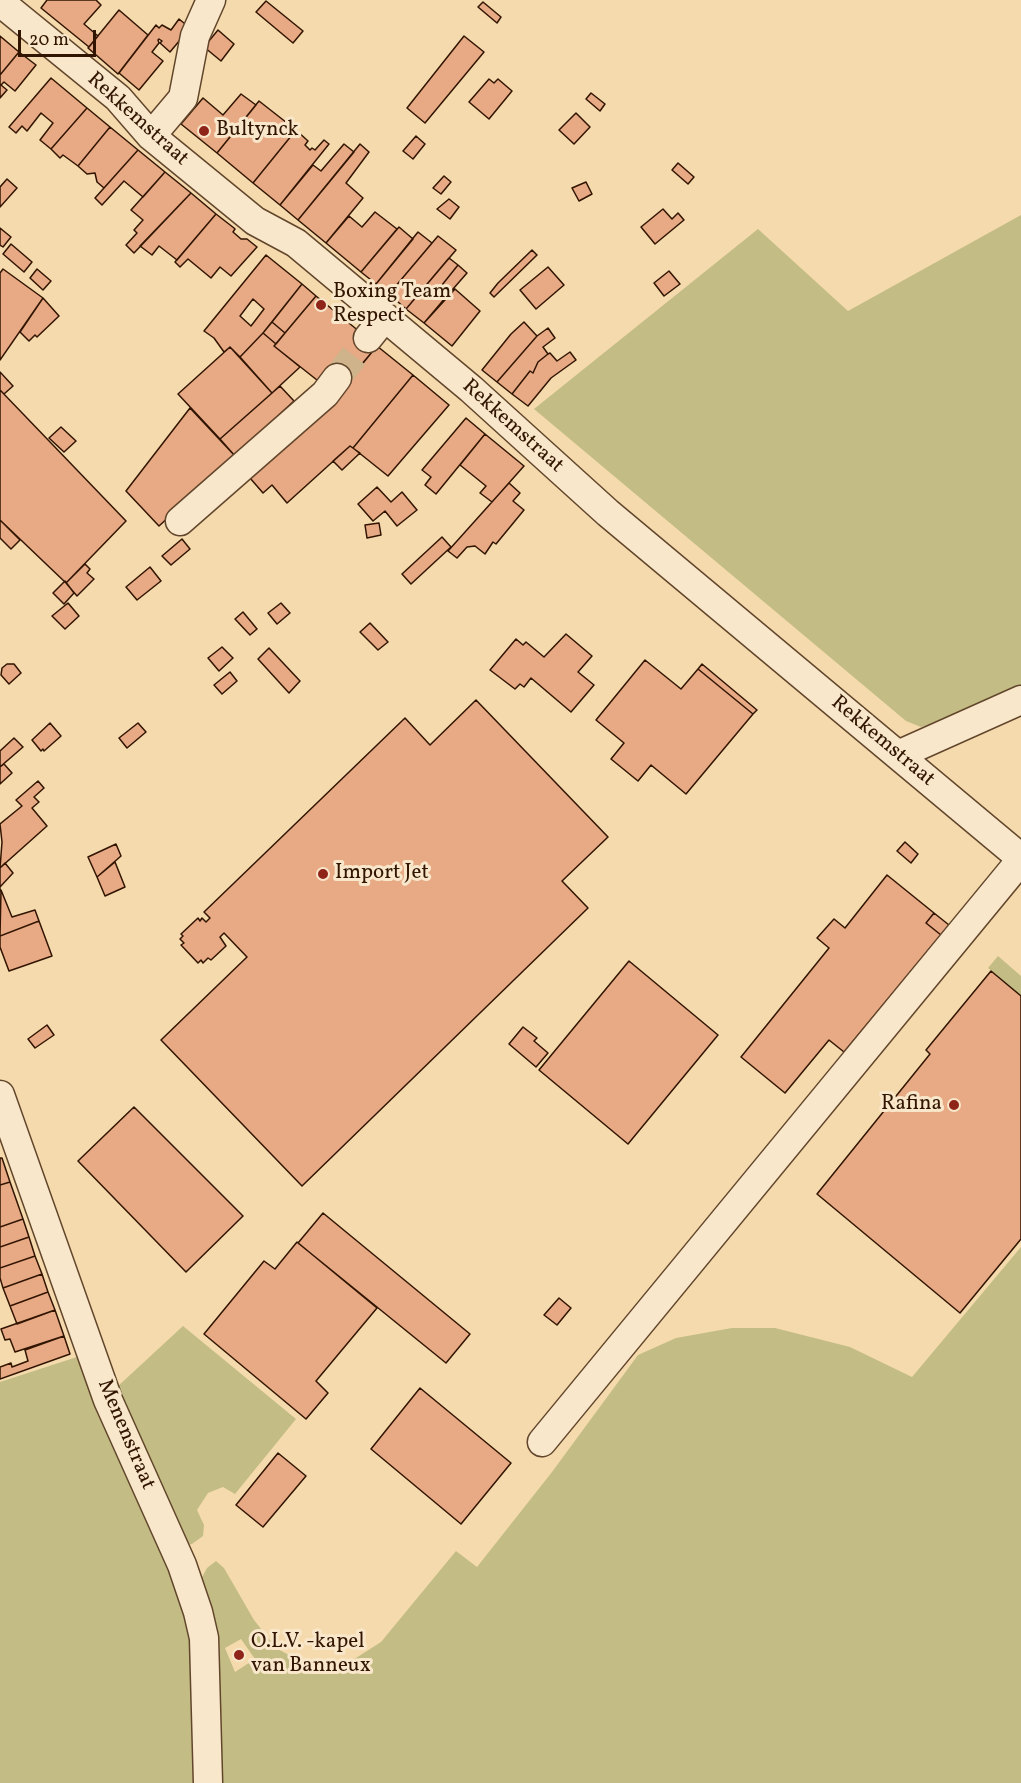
<!DOCTYPE html>
<style>
body{margin:0}
#map{position:relative;width:1021px;height:1783px;overflow:hidden;background:#f5daad;font-family:Vollkorn,serif}
canvas{display:block}
.scale{position:absolute;left:18px;top:30px;width:78px;height:27px;box-sizing:border-box;border:3px solid #311501;border-top:0;padding-left:8px;font-size:18px;line-height:21px;white-space:nowrap;color:#311501;-webkit-text-stroke:4px #f8e7ca;paint-order:stroke}
</style>
<div id="map">
<canvas width="1021" height="1783"></canvas>
<div class="scale">20 m</div>
</div>
<script>
const ctx = document.querySelector('canvas').getContext('2d');
ctx.lineJoin = 'round';
function paint(path, color) {
  ctx.fillStyle = color;
  ctx.fill(path, 'evenodd');
}
function trace(path, color, width, dash) {
  ctx.strokeStyle = color;
  ctx.lineWidth = width;
  ctx.lineCap = dash ? 'butt' : 'round';
  ctx.setLineDash(dash || []);
  ctx.stroke(path);
}
function drawText(font, color, halo, rows, align = 'center') {
  ctx.font = font + ' Vollkorn,serif';
  ctx.lineWidth = 6;
  ctx.setLineDash([]);
  ctx.textBaseline = 'middle';
  ctx.strokeStyle = halo;
  ctx.fillStyle = color;
  for (const [text, x, y, turn = 0] of rows) {
    ctx.save();
    ctx.translate(x, y);
    ctx.rotate((+turn || 0) * Math.PI / 180);
    ctx.textAlign = isNaN(turn) ? turn : align;
    if (halo) ctx.strokeText(text, 0, 0);
    ctx.fillText(text, 0, 0);
    ctx.restore();
  }
}
paint(new Path2D(`
 M 1021,215 L 1021,687 L 944,721 L 921,727 L 906,721 L 534,409 L 758,229 L 848,311 Z
 M 998,956 L 1021,976 L 1021,996 L 988,968 Z
 M 1021,1247 L 1021,1783 L 217,1783 L 215,1627 L 210,1603 L 200,1581 L 207,1568 L 216,1561 L 224,1568 L 254,1620 L 276,1648 L 300,1661 L 323,1666 L 348,1663 L 381,1642 L 456,1551 L 477,1567 L 552,1472 L 638,1355 L 676,1338 L 732,1328 L 775,1328 L 850,1347 L 912,1377 ZM 241,1639 L 255,1659 L 235,1672 L 225,1648 Z
 M 183,1326 L 296,1419 L 235,1494 L 223,1487 L 208,1493 L 197,1510 L 204,1525 L 203,1536 L 192,1544 L 184,1546 L 117,1387 Z
 M 83,1355 L 186,1608 L 194,1661 L 198,1783 L 0,1783 L 0,1382 Z`), '#c3bd85');
const building = new Path2D(`
 M 47,0 L 96,0 L 101,5 L 84,24 L 98,36 L 89,47 L 41,8 Z
 M 266,1 L 303,31 L 293,43 L 256,12 Z
 M 483,2 L 501,17 L 497,23 L 478,7 Z
 M 119,10 L 148,35 L 118,74 L 88,48 Z
 M 179,19 L 190,28 L 170,52 L 160,43 L 162,41 L 159,39 L 158,40 L 159,43 L 152,52 L 163,61 L 139,90 L 119,73 L 156,25 L 159,28 L 162,25 L 171,30 Z
 M 218,30 L 234,44 L 221,61 L 204,47 Z
 M 0,36 L 19,52 L 0,75 Z
 M 464,36 L 484,52 L 425,123 L 407,108 Z
 M 19,52 L 36,65 L 15,91 L 4,82 L 1,85 L 7,90 L 0,98 L 0,75 Z
 M 51,78 L 87,108 L 51,149 L 40,140 L 53,123 L 41,113 L 27,131 L 22,126 L 16,133 L 9,127 Z
 M 489,79 L 494,83 L 498,79 L 512,91 L 489,119 L 469,102 Z
 M 591,93 L 605,104 L 600,111 L 586,99 Z
 M 241,94 L 256,105 L 217,153 L 181,124 L 203,98 L 223,115 Z
 M 259,101 L 296,130 L 253,183 L 217,153 Z
 M 87,108 L 110,127 L 78,166 L 63,155 L 60,158 L 51,149 Z
 M 576,113 L 590,127 L 574,144 L 559,130 Z
 M 110,127 L 138,150 L 104,188 L 97,182 L 95,173 L 87,174 L 78,166 Z
 M 296,130 L 308,141 L 305,145 L 310,150 L 312,148 L 315,150 L 324,140 L 329,144 L 280,205 L 253,183 Z
 M 416,136 L 425,144 L 413,159 L 403,151 Z
 M 344,144 L 354,152 L 298,220 L 280,205 L 313,165 L 321,171 Z
 M 360,144 L 369,152 L 346,183 L 363,198 L 326,243 L 298,220 Z
 M 138,150 L 165,172 L 143,197 L 124,181 L 102,205 L 95,198 Z
 M 678,163 L 694,177 L 688,184 L 672,170 Z
 M 165,172 L 191,193 L 134,253 L 126,245 L 137,233 L 134,230 L 143,220 L 131,210 Z
 M 444,176 L 451,182 L 441,194 L 433,188 Z
 M 7,179 L 17,188 L 0,207 L 0,187 Z
 M 586,182 L 592,194 L 579,201 L 572,188 Z
 M 191,193 L 216,214 L 177,260 L 159,246 L 152,255 L 140,246 Z
 M 449,199 L 459,207 L 450,219 L 437,209 Z
 M 663,209 L 672,219 L 678,213 L 684,220 L 655,244 L 641,227 Z
 M 375,212 L 397,229 L 361,272 L 326,243 L 349,216 L 362,227 Z
 M 216,214 L 234,228 L 235,229 L 233,232 L 241,239 L 247,239 L 257,247 L 231,276 L 220,267 L 211,278 L 188,259 L 180,267 L 175,262 Z
 M 399,227 L 413,239 L 376,284 L 361,272 Z
 M 0,228 L 11,237 L 3,247 L 0,245 Z
 M 418,232 L 432,243 L 389,294 L 376,284 Z
 M 438,236 L 456,250 L 406,309 L 389,294 Z
 M 11,244 L 32,262 L 24,272 L 3,254 Z
 M 532,250 L 537,255 L 494,297 L 490,293 L 498,283 Z
 M 266,255 L 302,284 L 263,333 L 240,357 L 230,347 L 224,352 L 214,338 L 204,331 ZM 253,299 L 264,309 L 251,326 L 240,316 Z
 M 449,258 L 458,265 L 438,290 L 446,297 L 424,323 L 406,309 Z
 M 458,265 L 467,273 L 446,297 L 438,290 Z
 M 548,267 L 564,285 L 536,309 L 520,290 Z
 M 3,269 L 43,298 L 0,360 L 0,273 Z
 M 37,269 L 51,281 L 43,290 L 30,278 Z
 M 669,271 L 680,284 L 664,296 L 654,283 Z
 M 302,284 L 316,296 L 285,333 L 272,322 Z
 M 455,289 L 480,311 L 452,346 L 424,323 Z
 M 316,296 L 377,346 L 345,385 L 322,384 L 274,346 Z
 M 43,298 L 59,316 L 37,337 L 35,335 L 29,341 L 20,332 Z
 M 272,322 L 285,333 L 276,344 L 263,333 Z
 M 524,322 L 537,336 L 497,382 L 482,370 L 511,334 Z
 M 548,328 L 555,338 L 543,347 L 548,354 L 538,362 L 533,373 L 530,371 L 512,394 L 497,382 L 537,336 Z
 M 263,333 L 276,344 L 274,346 L 300,367 L 272,393 L 240,357 Z
 M 377,346 L 413,375 L 353,448 L 350,446 L 287,503 L 272,485 L 263,493 L 250,478 L 316,419 Z
 M 230,347 L 272,393 L 220,439 L 178,394 Z
 M 570,352 L 576,360 L 551,378 L 528,406 L 512,394 L 530,371 L 533,373 L 538,362 L 548,354 L 550,353 L 557,361 Z
 M 0,372 L 13,386 L 4,394 L 0,390 Z
 M 413,375 L 449,405 L 388,476 L 353,448 Z
 M 280,386 L 294,401 L 235,456 L 220,439 Z
 M 0,390 L 126,521 L 66,583 L 0,520 Z
 M 190,408 L 235,456 L 159,526 L 126,491 Z
 M 466,418 L 485,434 L 436,494 L 425,485 L 431,477 L 422,470 Z
 M 61,427 L 76,441 L 64,452 L 49,438 Z
 M 485,434 L 524,466 L 492,502 L 480,493 L 486,486 L 460,465 Z
 M 350,446 L 360,453 L 342,470 L 333,461 Z
 M 509,483 L 520,493 L 513,501 L 524,510 L 496,544 L 493,542 L 485,554 L 475,546 L 467,547 L 457,558 L 448,551 Z
 M 377,487 L 391,502 L 402,492 L 417,510 L 397,526 L 385,511 L 373,521 L 358,504 Z
 M 0,520 L 20,540 L 11,549 L 0,538 Z
 M 379,523 L 381,535 L 367,538 L 365,525 Z
 M 442,537 L 451,547 L 411,584 L 402,574 Z
 M 182,539 L 190,549 L 171,565 L 162,556 Z
 M 85,564 L 90,569 L 87,573 L 94,579 L 77,596 L 66,583 Z
 M 150,567 L 161,581 L 137,600 L 126,587 Z
 M 65,581 L 74,593 L 64,604 L 53,593 Z
 M 68,603 L 79,616 L 65,629 L 52,616 Z
 M 281,603 L 290,613 L 277,624 L 268,613 Z
 M 243,612 L 257,629 L 250,635 L 235,619 Z
 M 370,623 L 388,642 L 378,650 L 360,632 Z
 M 566,634 L 592,656 L 578,672 L 594,685 L 571,712 L 531,678 L 524,687 L 520,684 L 515,689 L 490,670 L 516,639 L 523,645 L 526,642 L 544,657 Z
 M 222,647 L 233,658 L 219,671 L 208,658 Z
 M 269,648 L 300,681 L 289,693 L 258,659 Z
 M 645,660 L 681,689 L 698,669 L 753,714 L 686,794 L 651,765 L 638,781 L 611,759 L 624,743 L 596,720 Z
 M 7,664 L 14,664 L 21,673 L 9,684 L 1,675 L 2,668 Z
 M 702,664 L 757,710 L 753,714 L 698,669 Z
 M 230,672 L 237,681 L 222,694 L 214,685 Z
 M 476,700 L 608,837 L 562,881 L 588,908 L 302,1186 L 161,1040 L 247,957 L 224,933 L 220,937 L 226,946 L 211,960 L 208,958 L 203,963 L 201,960 L 198,963 L 181,945 L 184,943 L 180,939 L 183,936 L 181,934 L 198,918 L 200,921 L 202,918 L 206,922 L 210,918 L 204,912 L 405,718 L 430,745 Z
 M 50,723 L 61,736 L 44,751 L 43,749 L 41,751 L 32,740 Z
 M 138,723 L 146,732 L 127,748 L 119,738 Z
 M 14,738 L 23,747 L 0,767 L 0,751 Z
 M 4,764 L 12,773 L 0,784 L 0,767 Z
 M 38,781 L 44,788 L 34,797 L 39,802 L 32,808 L 47,826 L 0,868 L 2,842 L 0,824 L 22,806 L 16,800 Z
 M 905,842 L 918,854 L 911,863 L 897,851 Z
 M 116,844 L 121,856 L 97,877 L 88,857 Z
 M 115,862 L 125,887 L 105,896 L 97,877 Z
 M 5,863 L 13,873 L 0,887 L 0,891 L 0,868 Z
 M 887,875 L 934,913 L 926,923 L 941,935 L 844,1052 L 829,1040 L 785,1093 L 741,1057 L 829,948 L 817,938 L 834,919 L 845,928 Z
 M 1,890 L 12,917 L 35,910 L 39,921 L 0,936 Z
 M 934,913 L 949,925 L 941,935 L 926,923 Z
 M 39,921 L 52,956 L 9,971 L 0,947 L 0,936 Z
 M 629,961 L 718,1035 L 628,1144 L 539,1070 Z
 M 991,971 L 1021,996 L 1021,1239 L 960,1313 L 817,1194 L 930,1054 L 926,1050 Z
 M 47,1025 L 54,1035 L 35,1048 L 28,1039 Z
 M 523,1027 L 537,1038 L 534,1041 L 548,1053 L 536,1067 L 509,1044 Z
 M 134,1107 L 243,1216 L 186,1272 L 78,1161 Z
 M 0,1158 L 2,1158 L 10,1182 L 0,1185 Z
 M 10,1182 L 23,1219 L 0,1227 L 0,1185 Z
 M 323,1213 L 470,1334 L 446,1363 L 298,1243 Z
 M 23,1219 L 29,1237 L 0,1247 L 0,1227 Z
 M 29,1237 L 35,1256 L 0,1268 L 0,1247 Z
 M 297,1242 L 377,1308 L 316,1381 L 328,1393 L 306,1419 L 204,1334 L 264,1261 L 275,1269 Z
 M 35,1256 L 42,1274 L 3,1288 L 0,1278 L 0,1268 Z
 M 42,1274 L 48,1292 L 10,1306 L 3,1288 Z
 M 48,1292 L 55,1310 L 17,1324 L 10,1306 Z
 M 559,1298 L 571,1308 L 557,1325 L 544,1315 Z
 M 55,1310 L 64,1336 L 15,1352 L 10,1339 L 5,1340 L 1,1329 Z
 M 64,1336 L 70,1354 L 0,1379 L 0,1367 L 11,1363 L 12,1367 L 28,1361 L 25,1350 Z
 M 420,1388 L 511,1463 L 461,1524 L 371,1449 Z
 M 278,1453 L 306,1476 L 263,1527 L 236,1505 Z`);
paint(building, '#e8a985');
trace(building, '#311501', 1.5);
trace(new Path2D(`
 M 337,378 L 368,338`), '#ceb38b', 28, [28, 14]);
const minor = new Path2D(`
 M 0,2 L 118,98 L 151,136 L 255,221 L 296,243 L 471,389 L 608,513 L 1021,858
 M 151,136 L 183,98 L 195,36 L 211,0
 M 368,338 L 385,317
 M 180,521 L 325,394 L 337,378
 M 898,755 L 1021,700
 M 0,1095 L 108,1400 L 182,1565 L 198,1612 L 204,1638 L 208,1783
 M 542,1442 L 1021,860`);
trace(minor, '#62462c', 31);
trace(minor, '#f8e7ca', 28);
for (const [x, y, r, color] of [
 [204,131,6,"#8f2418"],
 [321,305,6,"#8f2418"],
 [323,874,6,"#8f2418"],
 [954,1105,6,"#8f2418"],
 [239,1655,6,"#8f2418"]
]) {
  const dot = new Path2D();
  dot.arc(x, y, r, 0, 2 * Math.PI);
  ctx.fillStyle = color;
  ctx.fill(dot);
  trace(dot, '#f8e7ca', 2);
}
drawText('21px', '#311501', '#f8e7ca', [
 ["Rekkemstraat",137,120,42],
 ["Rekkemstraat",512,427,42],
 ["Rekkemstraat",882,742,40],
 ["Menenstraat",125,1435,67]
]);
drawText('21px', '#311501', '#f8e7ca', [
 ["Bultynck",216,131],
 ["Boxing Team",333,293],
 ["Respect",333,317],
 ["Import Jet",335,874],
 ["Rafina",942,1105,"right"],
 ["O.L.V. -kapel",251,1643],
 ["van Banneux",251,1667]
], 'left');
</script>
